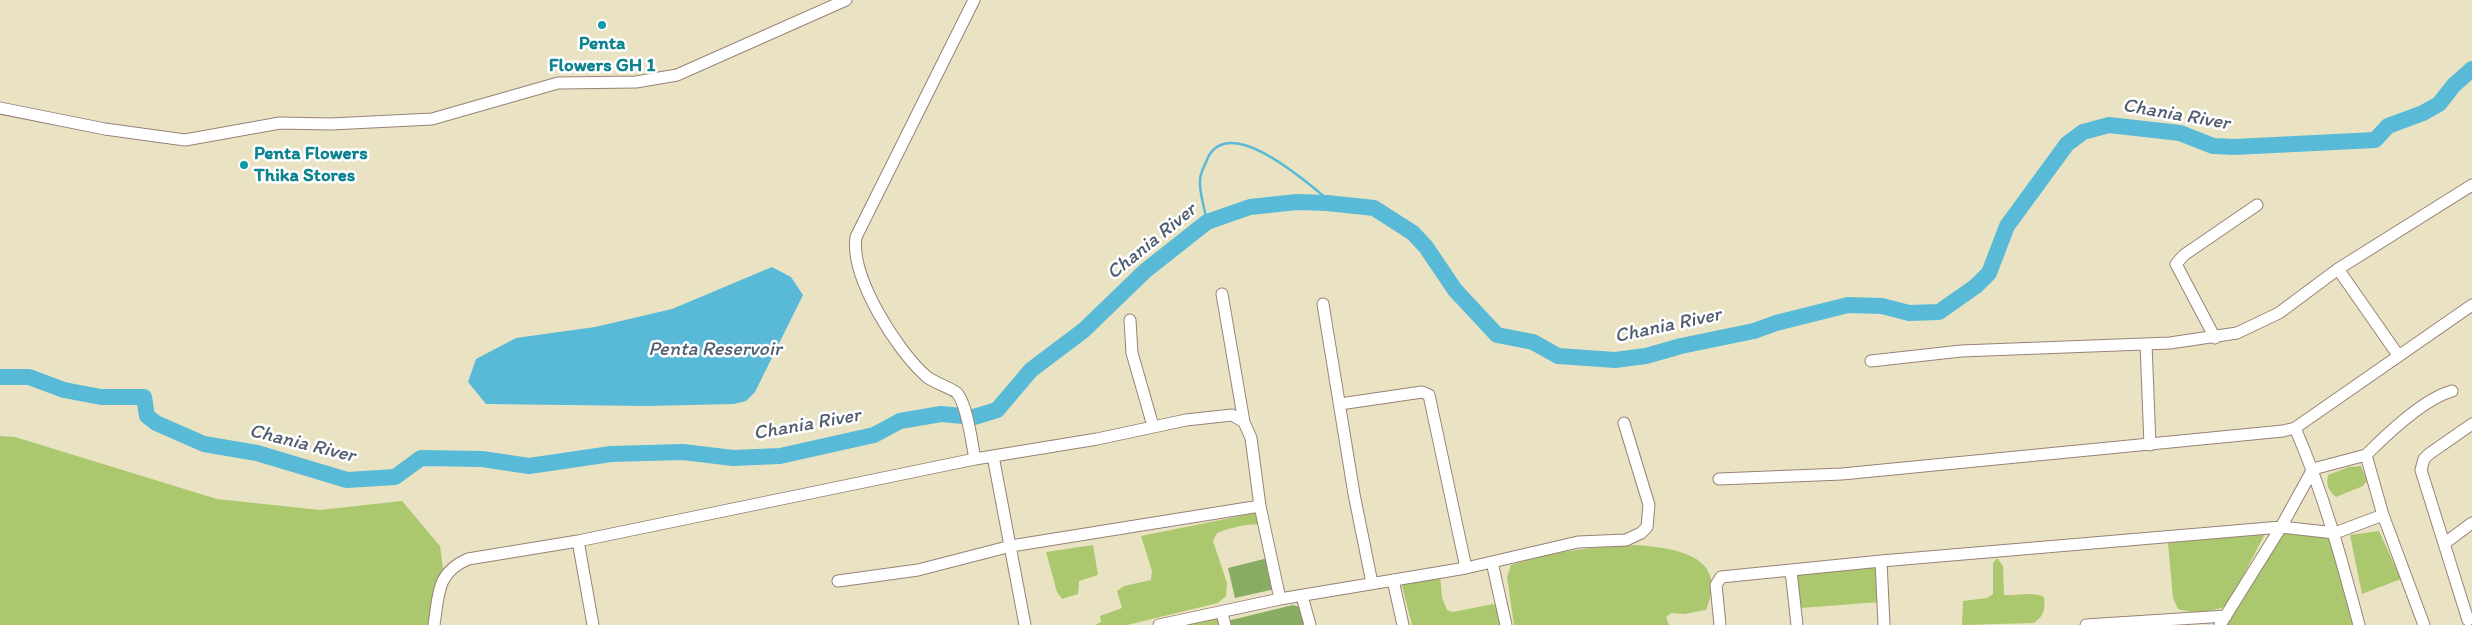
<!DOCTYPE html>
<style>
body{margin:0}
canvas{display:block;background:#eae3c3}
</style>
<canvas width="2472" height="625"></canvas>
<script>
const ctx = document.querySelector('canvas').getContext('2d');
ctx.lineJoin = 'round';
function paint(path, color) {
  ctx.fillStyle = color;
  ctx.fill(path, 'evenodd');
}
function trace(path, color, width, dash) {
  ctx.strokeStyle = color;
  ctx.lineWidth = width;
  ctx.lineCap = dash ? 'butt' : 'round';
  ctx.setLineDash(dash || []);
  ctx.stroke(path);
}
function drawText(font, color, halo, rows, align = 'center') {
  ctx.font = font + ' Itim,sans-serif';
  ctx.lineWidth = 5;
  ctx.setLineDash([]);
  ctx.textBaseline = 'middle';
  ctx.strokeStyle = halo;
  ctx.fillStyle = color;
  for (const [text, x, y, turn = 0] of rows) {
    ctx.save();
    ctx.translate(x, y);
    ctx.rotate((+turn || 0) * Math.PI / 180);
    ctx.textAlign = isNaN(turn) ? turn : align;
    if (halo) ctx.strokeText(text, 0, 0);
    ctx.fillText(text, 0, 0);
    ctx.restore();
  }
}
paint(new Path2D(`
 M 0,436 L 15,437 L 217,499 L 320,510 L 402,501 L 440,546 L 445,583 L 436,625 L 0,625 Z
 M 2361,466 L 2367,481 L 2363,486 L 2336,497 C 2328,490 2326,485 2328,475 L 2349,467 Z
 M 1255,513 L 1261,525 C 1247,523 1230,528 1217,533 L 1213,541 L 1227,583 L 1226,596 L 1218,603 L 1127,625 L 1095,625 L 1101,622 L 1100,616 L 1122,608 L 1117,591 L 1124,586 L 1151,580 L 1152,571 L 1141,536 Z
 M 2278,531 L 2332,532 L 2357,625 L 2225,625 Z
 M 2379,531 L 2401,579 L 2362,594 L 2350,535 Z
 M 2265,534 L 2232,597 L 2225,607 C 2208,612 2194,614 2178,609 L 2173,598 L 2168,543 L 2202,537 Z
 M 1093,545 L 1098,575 L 1079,581 L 1078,594 L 1062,599 L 1057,592 L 1046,552 Z
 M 1636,545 C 1675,548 1730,555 1706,610 L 1684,614 L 1671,613 L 1666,617 L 1669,625 L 1514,625 L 1507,577 L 1511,565 C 1551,551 1593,547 1636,545 Z
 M 1997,558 L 2003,566 L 2004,595 C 2018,596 2031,591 2044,597 C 2045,609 2045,615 2034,623 L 1962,625 L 1963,601 L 1987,598 L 1993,594 L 1993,563 Z
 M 1878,565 L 1880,602 L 1801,608 L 1795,573 Z
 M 1440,575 L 1442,597 L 1447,610 L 1453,612 L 1493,604 L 1500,608 L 1504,625 L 1412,625 L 1402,586 L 1410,581 Z
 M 1217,615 L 1225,625 L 1173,625 Z`), '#abc86e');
paint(new Path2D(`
 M 1268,558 L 1275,589 L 1235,598 L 1228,568 Z
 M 1293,605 L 1300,607 L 1305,625 L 1229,625 L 1227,621 Z`), '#88ac61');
paint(new Path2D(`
 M 772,267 L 791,277 L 803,295 L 755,392 L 746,401 L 734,404 L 647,406 L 486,404 L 468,382 L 476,359 L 516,338 L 595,327 L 672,309 Z`), '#58bad7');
trace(new Path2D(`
 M 1207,222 C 1205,209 1199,193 1200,180 C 1200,174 1204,167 1206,162 C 1225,110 1304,180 1326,198`), '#58bad7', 2.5);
trace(new Path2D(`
 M 0,377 L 29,377 L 64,390 L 101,397 L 144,397 L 147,416 L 156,423 L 204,444 L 257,453 L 347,480 L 395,477 L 421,458 L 482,459 L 529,466 L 611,454 L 683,452 L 733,458 L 780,456 L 874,435 L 900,421 L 941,414 L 974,417 L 997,410 L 1031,370 L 1084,330 L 1145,271 L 1207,222 L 1250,207 L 1297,202 L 1327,203 L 1374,208 L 1413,233 L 1426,247 L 1455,290 L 1497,335 L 1533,342 L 1558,356 L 1615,360 L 1646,356 L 1681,346 L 1754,331 L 1776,323 L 1848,305 L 1882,306 L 1909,313 L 1939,312 L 1976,286 L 1989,273 L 2007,226 L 2067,144 L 2083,132 L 2109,125 L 2180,133 L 2213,146 L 2234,147 L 2375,140 L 2388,126 L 2423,113 L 2439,104 L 2454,85 L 2472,69`), '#58bad7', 16);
const minor = new Path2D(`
 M 974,0 L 856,237 C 850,277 897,351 927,377 C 935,383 955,390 957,393 C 967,404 972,444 975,459 L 1097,439 L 1186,420 L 1232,415 L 1244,422 L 1251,438 L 1260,506 L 1280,599
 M 0,108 L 105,129 L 185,140 L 280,123 L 331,124 L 432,119 L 558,83 L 636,82 L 677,75 L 846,0
 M 2338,269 L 2398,355
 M 1222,294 L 1244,422
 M 1323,304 L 1354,494 L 1372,583
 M 1130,320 L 1132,353 L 1153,426
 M 2215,338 L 2176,264 L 2184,255 L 2257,205
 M 2146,344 L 2150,445
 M 1871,361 L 1961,351 L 2170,343 L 2237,333 L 2279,313 L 2338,269 L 2472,185
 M 1340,404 L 1422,392 L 1429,395 L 1466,568
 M 2295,428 C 2323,492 2341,557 2359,625
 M 993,456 L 1025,625
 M 1719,479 L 1842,474 L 2283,431 L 2295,428 L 2472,305
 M 578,541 L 593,625
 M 2445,543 L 2472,523
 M 1492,562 L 1506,625
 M 1791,571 L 1797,625
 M 1393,580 L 1403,625
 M 838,581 L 918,570 L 1011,546 L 1260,506
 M 1302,596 L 1310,625
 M 1222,613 L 1225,625
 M 2468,620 L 2421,470 L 2424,459 L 2429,454 L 2472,424
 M 434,625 C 439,594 436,573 468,559 L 578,541 L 975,459
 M 1159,625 L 1280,599 L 1466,568 L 1578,542 L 1626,540 L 1641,533 L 1647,527 L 1649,505 L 1624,423
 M 1720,625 L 1716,585 L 1721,577 L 1881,561
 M 1884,625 L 1881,561 L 2281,527 L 2335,533 L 2383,515
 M 2086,625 L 2226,616
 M 2220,625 L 2281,527 L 2313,469 L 2366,455
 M 2424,625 L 2383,515 L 2366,455 C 2386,435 2423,399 2452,391`);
trace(minor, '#9a8177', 13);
trace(minor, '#fff', 11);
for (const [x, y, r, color] of [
 [602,25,5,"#0f9aa8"],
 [244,165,5,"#0f9aa8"]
]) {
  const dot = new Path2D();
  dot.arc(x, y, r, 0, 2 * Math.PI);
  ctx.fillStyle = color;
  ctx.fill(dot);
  trace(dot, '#fff', 2);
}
drawText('bold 19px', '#0d838f', '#fff', [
 ["Penta",602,44],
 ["Flowers GH 1",602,66],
 ["Penta Flowers",254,154,"left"],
 ["Thika Stores",254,176,"left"]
]);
drawText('italic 20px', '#505d70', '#fff', [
 ["Chania River",2176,115,10],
 ["Chania River",1152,242,-39],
 ["Chania River",1668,326,-12],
 ["Penta Reservoir",715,350],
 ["Chania River",807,425,-10],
 ["Chania River",302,444,14]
]);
</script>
